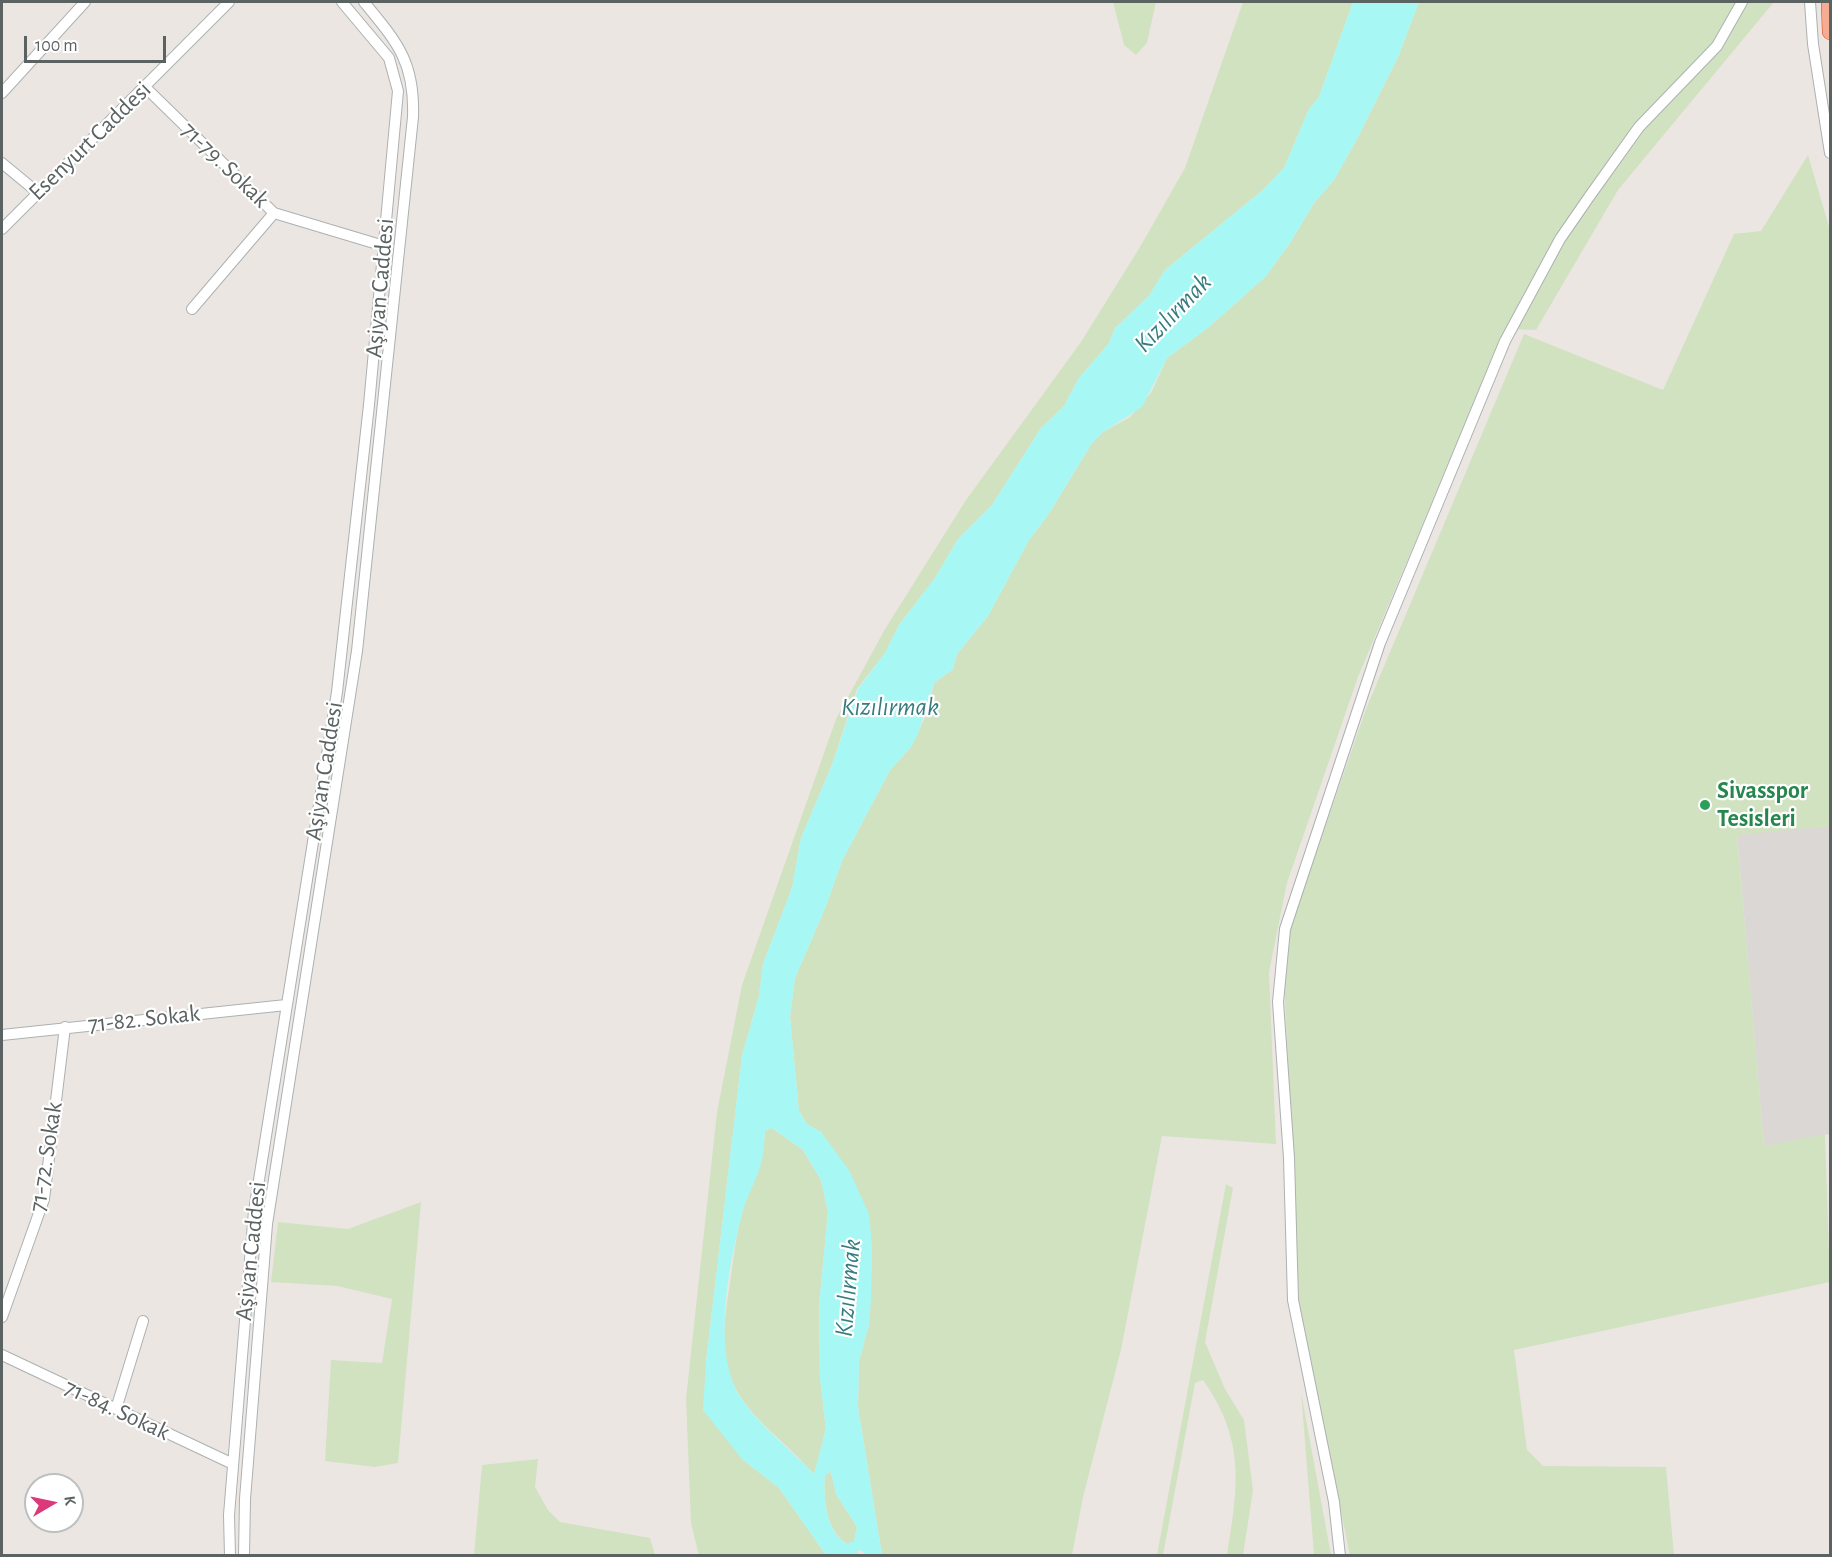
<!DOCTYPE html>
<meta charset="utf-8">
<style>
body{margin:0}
#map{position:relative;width:1832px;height:1557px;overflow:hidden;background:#ece6e3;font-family:"Alegreya Sans",sans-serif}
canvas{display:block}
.frame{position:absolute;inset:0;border:3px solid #5b6262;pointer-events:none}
.north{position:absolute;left:24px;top:1473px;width:60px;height:60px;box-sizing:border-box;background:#fff;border:2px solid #bdc0c0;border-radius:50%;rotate:81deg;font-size:16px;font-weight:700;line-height:24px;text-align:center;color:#5b6262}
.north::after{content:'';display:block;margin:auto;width:21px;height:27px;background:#dc397a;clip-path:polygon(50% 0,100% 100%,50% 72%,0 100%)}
.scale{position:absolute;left:24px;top:36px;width:142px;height:27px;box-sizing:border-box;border:3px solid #5b6262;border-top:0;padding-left:8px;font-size:18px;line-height:21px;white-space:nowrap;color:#5b6262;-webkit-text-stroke:4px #fff;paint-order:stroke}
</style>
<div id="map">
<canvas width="1832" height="1557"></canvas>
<div class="frame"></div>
<div class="north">K</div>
<div class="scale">100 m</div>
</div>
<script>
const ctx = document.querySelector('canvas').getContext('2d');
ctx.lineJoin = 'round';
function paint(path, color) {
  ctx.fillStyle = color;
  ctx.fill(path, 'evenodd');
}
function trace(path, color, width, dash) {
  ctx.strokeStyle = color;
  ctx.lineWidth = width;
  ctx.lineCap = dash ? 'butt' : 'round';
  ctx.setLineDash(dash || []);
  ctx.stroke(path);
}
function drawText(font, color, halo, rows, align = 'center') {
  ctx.font = font + ' "Alegreya Sans",sans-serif';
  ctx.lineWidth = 4.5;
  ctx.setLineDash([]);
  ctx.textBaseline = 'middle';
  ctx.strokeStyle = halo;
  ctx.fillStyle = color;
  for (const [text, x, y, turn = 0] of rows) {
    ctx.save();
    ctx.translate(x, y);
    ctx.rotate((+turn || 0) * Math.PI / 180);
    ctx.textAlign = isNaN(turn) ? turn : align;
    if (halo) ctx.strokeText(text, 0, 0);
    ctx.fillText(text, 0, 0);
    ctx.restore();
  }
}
paint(new Path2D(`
 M 1830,826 L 1830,1134 L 1764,1147 L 1737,834 Z`), '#dbd7d5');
paint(new Path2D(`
 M 1113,2 L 1156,2 L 1147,43 L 1136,55 L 1124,45 Z
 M 1243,2 L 1353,2 L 1319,97 L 1309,109 L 1284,168 L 1263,190 L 1165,270 L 1149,296 L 1115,328 L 1109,343 L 1079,378 L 1064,406 L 1041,428 L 992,505 L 958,539 L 935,578 L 899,625 L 885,653 L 857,689 L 832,765 L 801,838 L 792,888 L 763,964 L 759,996 L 742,1056 L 706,1362 L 742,1459 L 779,1488 L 826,1555 L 699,1556 L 691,1523 L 686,1399 L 717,1112 L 742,985 L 836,719 L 885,629 L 966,500 L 1081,342 L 1140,247 L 1185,168 Z
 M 1419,2 L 1774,2 L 1618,190 L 1536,330 L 1505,329 L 1358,677 L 1287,883 L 1269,972 L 1276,1144 L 1162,1136 L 1121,1350 L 1083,1497 L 1072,1555 L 882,1555 L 858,1407 L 859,1362 L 869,1324 L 872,1247 L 821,1132 L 807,1124 L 799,1111 L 790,1017 L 795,978 L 826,906 L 842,861 L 890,770 L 911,747 L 927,713 L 934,683 L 953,669 L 957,654 L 988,616 L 1029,540 L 1048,515 L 1092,443 L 1103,432 L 1130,417 L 1151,393 L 1167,358 L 1209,327 L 1266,276 L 1290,243 L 1314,203 L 1334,180 L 1357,139 L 1398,57 Z
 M 1808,155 L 1830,230 L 1830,826 L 1737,835 L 1764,1146 L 1825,1134 L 1830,1282 L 1514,1350 L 1527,1450 L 1543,1466 L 1666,1467 L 1674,1555 L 1350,1556 L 1299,1302 L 1284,980 L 1291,926 L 1366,709 L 1524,334 L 1663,390 L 1734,234 L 1761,231 Z
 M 772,1128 L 803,1150 L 821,1180 L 828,1212 L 819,1306 L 820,1379 L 826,1429 L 814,1475 C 791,1446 760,1427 740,1396 C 716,1359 725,1316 731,1276 C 734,1255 736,1234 742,1213 C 750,1184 764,1161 765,1130 Z
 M 1226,1184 L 1233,1188 L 1205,1342 L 1225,1389 L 1244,1420 L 1253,1490 L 1243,1555 L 1227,1555 C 1238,1487 1246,1441 1203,1380 L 1195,1383 L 1163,1555 L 1157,1555 Z
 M 421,1202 L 398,1463 L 375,1467 L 325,1461 L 331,1360 L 382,1363 L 392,1299 L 337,1286 L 271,1282 L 278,1222 L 348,1229 Z
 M 1301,1392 L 1331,1555 L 1314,1555 Z
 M 538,1459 L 535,1487 L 548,1510 L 560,1522 L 650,1538 L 655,1555 L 474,1555 L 482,1465 Z
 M 831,1472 L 836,1494 L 857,1527 L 854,1542 L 847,1544 C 826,1531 823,1498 825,1475 Z`), '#d1e2c1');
paint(new Path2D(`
 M 1353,2 L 1419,2 L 1398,57 L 1357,139 L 1334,180 L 1314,203 L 1290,243 L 1266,276 L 1209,327 L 1167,358 L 1142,407 L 1103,432 L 1092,443 L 1048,515 L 1029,540 L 988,616 L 957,654 L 953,669 L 934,683 L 918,734 L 911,747 L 890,770 L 842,861 L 826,906 L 795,978 L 790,1017 L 799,1111 L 807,1124 L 821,1132 L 849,1170 L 869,1214 L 872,1247 L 871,1300 L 869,1324 L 859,1362 L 858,1407 L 882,1555 L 864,1555 L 864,1552 L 858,1550 L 858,1555 L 826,1555 L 779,1488 L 742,1459 L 703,1410 L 706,1362 L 742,1056 L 759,996 L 763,964 L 792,888 L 801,838 L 832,765 L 858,689 L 885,653 L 899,625 L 935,578 L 958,539 L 992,505 L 1041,428 L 1064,406 L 1079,378 L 1109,343 L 1115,328 L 1149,296 L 1165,270 L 1263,190 L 1284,168 L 1309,109 L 1319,97 ZM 772,1128 L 803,1150 L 821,1180 L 828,1212 L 819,1306 L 820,1379 L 826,1429 L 814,1474 C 790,1448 761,1428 741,1398 C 711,1353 729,1264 742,1214 C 746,1198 755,1183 760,1167 C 764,1155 764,1143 765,1131 ZM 831,1472 L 836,1494 L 857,1527 L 854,1541 L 847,1544 C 826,1532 823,1498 825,1475 Z`), '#a7f8f5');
const minor = new Path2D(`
 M 1810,2 L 1813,44 L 1830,153
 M 146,88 L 274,213 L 384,246
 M 2,93 L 85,2
 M 2,163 L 37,192
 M 2,229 L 229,2
 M 192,309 L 274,213
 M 2,1035 L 286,1005
 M 2,1317 L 44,1199 L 65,1027
 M 2,1355 L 233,1464
 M 116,1409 L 143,1321
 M 230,1556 L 229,1515 L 254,1211 L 337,692 L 369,405 L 398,91 L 389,58 L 342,2
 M 244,1556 L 245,1499 L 267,1224 L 357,651 L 413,117 C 415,62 397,42 364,2
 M 1340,1556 L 1334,1502 L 1293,1300 L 1289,1158 L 1278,1002 L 1285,929 L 1380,643 L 1505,341 L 1560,239 L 1589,197 L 1639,127 L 1717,46 L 1742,2`);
const highway = new Path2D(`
 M 1829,2 L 1830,32`);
trace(minor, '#acb1b2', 12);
trace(highway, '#de3c11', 16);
trace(minor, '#fff', 10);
trace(highway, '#f5ac91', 15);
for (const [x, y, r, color] of [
 [1705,805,6,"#2e9e5b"]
]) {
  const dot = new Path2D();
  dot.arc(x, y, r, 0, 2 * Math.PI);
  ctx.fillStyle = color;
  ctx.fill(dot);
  trace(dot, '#fff', 2);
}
drawText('24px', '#5b6262', '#fff', [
 ["Esenyurt Caddesi",90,141,-44],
 ["71-79. Sokak",225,165,44],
 ["Aşiyan Caddesi",380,288,-85],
 ["Aşiyan Caddesi",324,771,-81],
 ["71-82. Sokak",144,1019,-6],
 ["71-72. Sokak",46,1157,-81],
 ["Aşiyan Caddesi",251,1251,-84],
 ["71-84. Sokak",117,1410,25]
]);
drawText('bold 24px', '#27864d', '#fff', [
 ["Sivasspor",1717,791],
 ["Tesisleri",1717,819]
], 'left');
drawText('italic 26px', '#377c7f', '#fff', [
 ["Kızılırmak",1173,313,-46],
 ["Kızılırmak",890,707],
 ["Kızılırmak",848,1288,-85]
]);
</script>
